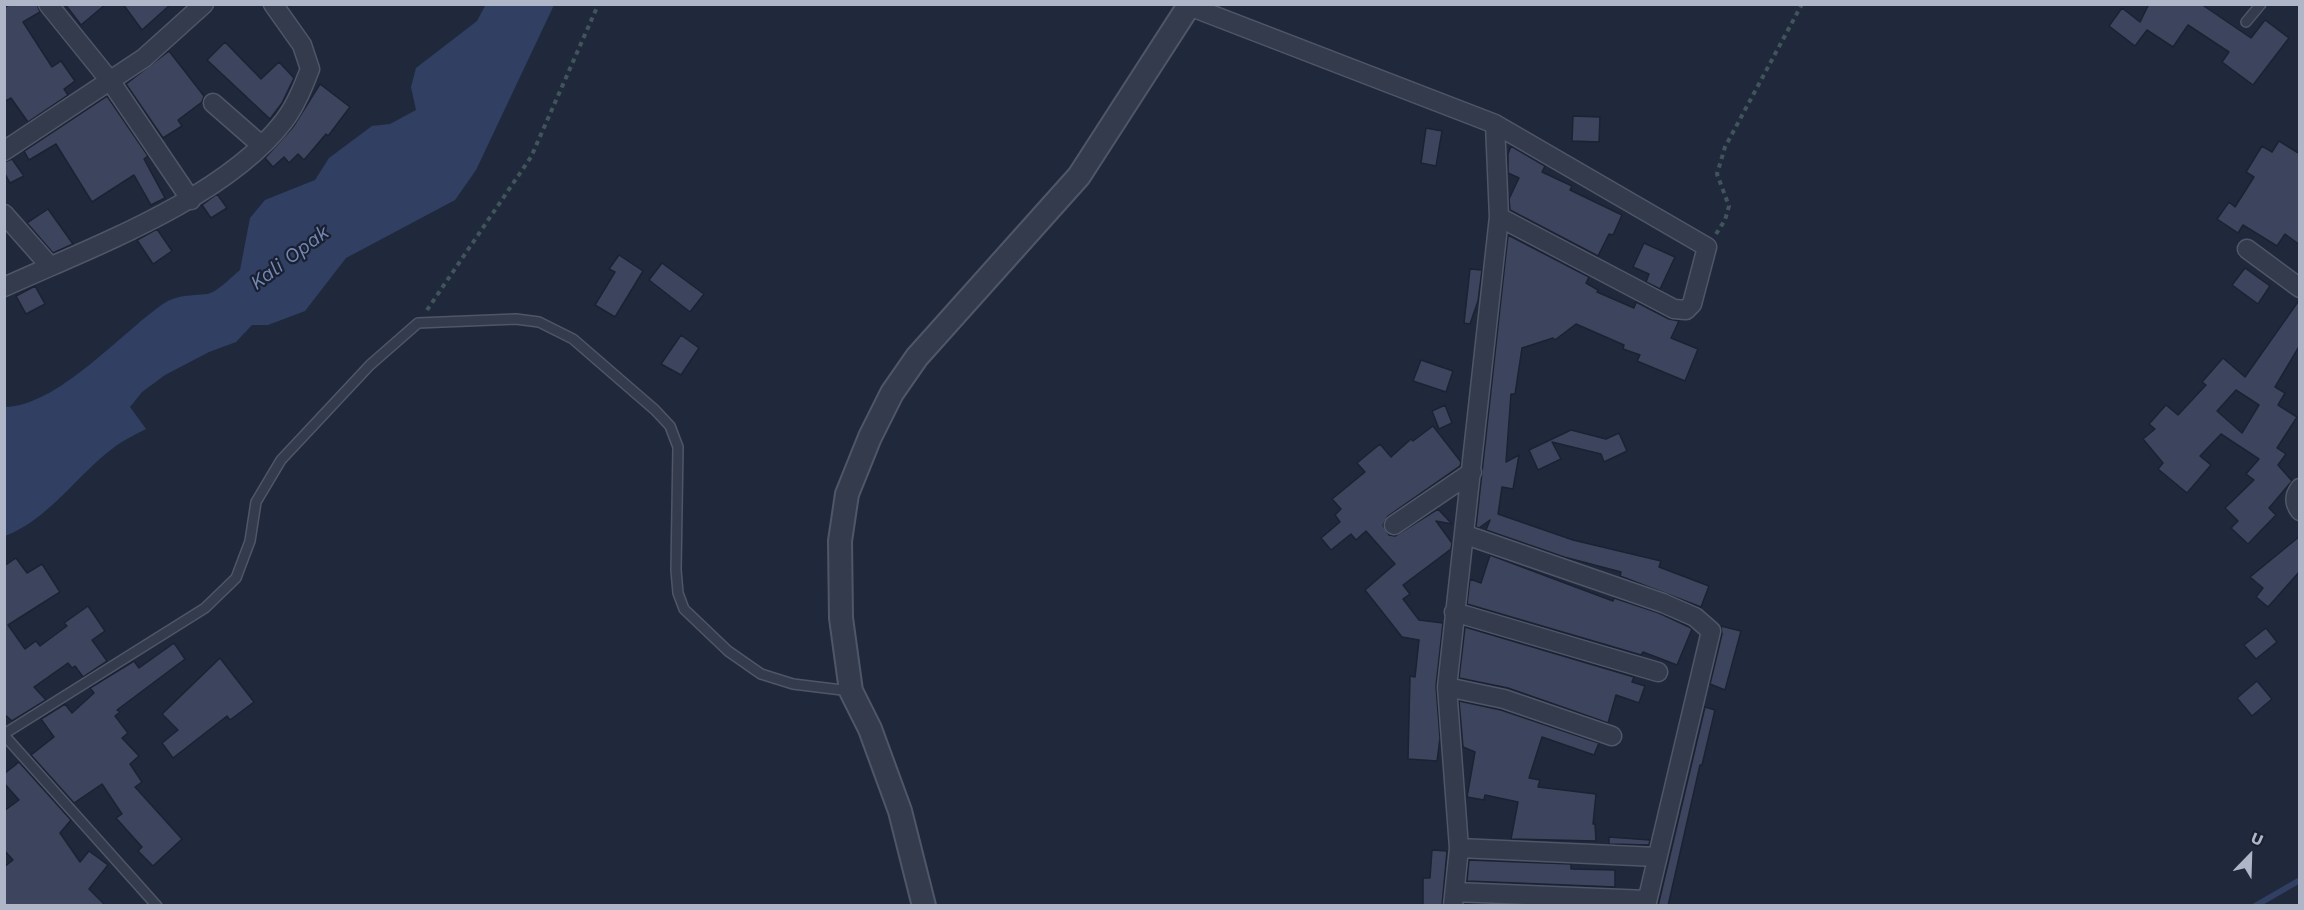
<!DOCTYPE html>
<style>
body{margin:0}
#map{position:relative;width:2304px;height:910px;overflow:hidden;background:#20293c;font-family:"Work Sans",sans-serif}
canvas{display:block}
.frame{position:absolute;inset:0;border:6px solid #afb6c8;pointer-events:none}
.north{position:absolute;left:2220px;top:826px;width:60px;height:60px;-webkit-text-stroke:4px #192031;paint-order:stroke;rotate:23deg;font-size:16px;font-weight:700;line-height:24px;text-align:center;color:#afb6c8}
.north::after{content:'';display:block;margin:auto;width:21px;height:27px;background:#afb6c8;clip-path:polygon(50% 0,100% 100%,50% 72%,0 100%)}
</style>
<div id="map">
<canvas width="2304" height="910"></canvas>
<div class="frame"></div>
<div class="north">U</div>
</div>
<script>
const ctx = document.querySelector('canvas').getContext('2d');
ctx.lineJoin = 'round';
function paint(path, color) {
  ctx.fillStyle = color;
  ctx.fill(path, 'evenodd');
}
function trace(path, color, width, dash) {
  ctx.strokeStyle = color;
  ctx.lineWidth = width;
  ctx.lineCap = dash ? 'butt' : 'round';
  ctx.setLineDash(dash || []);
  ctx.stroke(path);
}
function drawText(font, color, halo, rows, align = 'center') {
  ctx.font = font + ' "Work Sans",sans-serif';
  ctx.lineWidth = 4.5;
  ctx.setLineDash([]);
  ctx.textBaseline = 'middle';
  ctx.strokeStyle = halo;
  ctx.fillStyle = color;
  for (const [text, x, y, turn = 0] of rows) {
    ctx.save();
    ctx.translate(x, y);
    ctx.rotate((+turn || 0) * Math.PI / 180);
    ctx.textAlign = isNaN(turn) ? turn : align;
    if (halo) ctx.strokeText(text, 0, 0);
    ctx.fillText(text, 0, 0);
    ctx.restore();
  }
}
paint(new Path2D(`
 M 486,4 L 554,5 L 476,170 L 455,200 L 346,258 L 305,311 L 268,325 L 252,325 L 236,342 L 209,352 L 165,375 L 142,392 L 130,407 L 146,429 C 136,434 126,439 117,445 C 78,473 50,519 5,536 L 5,407 C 58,406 121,333 163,304 C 178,294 191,296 207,294 C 218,292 231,277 240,270 L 250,218 L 265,200 L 315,180 L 329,158 L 372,126 L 390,124 L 416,110 L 411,87 L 416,68 L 477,21 Z`), '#313f62');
trace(new Path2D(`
 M 2255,906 L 2300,880`), '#313f62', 6);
const building = new Path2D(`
 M 10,4 L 37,4 L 40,12 L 23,22 L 52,67 L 61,61 L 75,81 L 64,89 L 68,95 L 28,122 L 11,98 L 4,102 L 4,8 Z
 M 65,4 L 106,4 L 81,25 Z
 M 123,4 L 171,4 L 142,30 Z
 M 2149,4 L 2201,4 L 2251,38 L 2265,20 L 2289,38 L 2253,85 L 2222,62 L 2229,52 L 2188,25 L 2173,47 L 2147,30 L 2135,46 L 2109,26 L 2122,8 L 2140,22 Z
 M 225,42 L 261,79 L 279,62 L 294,78 L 282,103 L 270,119 L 207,60 Z
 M 169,51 L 204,96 L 202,102 L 178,120 L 182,126 L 163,138 L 126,84 Z
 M 320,84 L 350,107 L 328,136 L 326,134 L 304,160 L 298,154 L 289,163 L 284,157 L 273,167 L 265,158 L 293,127 Z
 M 107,96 L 148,156 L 144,159 L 165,198 L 151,205 L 134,175 L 92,202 L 56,144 L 29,160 L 24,151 Z
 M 1573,116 L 1600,117 L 1599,142 L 1572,141 Z
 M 1426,128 L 1442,131 L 1436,166 L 1421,163 Z
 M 2279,141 L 2300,154 L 2300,245 L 2285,234 L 2277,246 L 2243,225 L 2238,233 L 2217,219 L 2229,202 L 2235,207 L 2254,177 L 2246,172 L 2262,146 L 2272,152 Z
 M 1511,146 L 1545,166 L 1542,172 L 1572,186 L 1570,190 L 1622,215 L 1613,235 L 1609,234 L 1598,256 L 1510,210 L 1509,199 L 1519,178 L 1508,173 L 1508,154 Z
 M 12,159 L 24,176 L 10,183 L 4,172 L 4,162 Z
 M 217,194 L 227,208 L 211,218 L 202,205 Z
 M 48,209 L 73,244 L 53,253 L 27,223 Z
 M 157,229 L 172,251 L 153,264 L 137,240 Z
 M 1508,235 L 1589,277 L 1586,283 L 1598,290 L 1597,292 L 1634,308 L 1636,302 L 1669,319 L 1679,321 L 1671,338 L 1698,349 L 1685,381 L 1637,361 L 1640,355 L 1623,349 L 1624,345 L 1576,324 L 1555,340 L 1553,338 L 1522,348 L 1515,394 L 1511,394 L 1506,462 L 1519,455 L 1513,489 L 1502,487 L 1498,514 L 1573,540 L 1661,561 L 1659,567 L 1709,586 L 1701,607 L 1620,576 L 1621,572 L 1564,557 L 1486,530 L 1490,520 L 1479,528 L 1476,527 Z
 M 1644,243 L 1675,257 L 1660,289 L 1646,282 L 1649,274 L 1633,267 Z
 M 619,255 L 643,271 L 615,317 L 595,305 L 615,272 L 609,269 Z
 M 662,263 L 704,294 L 690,312 L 649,280 Z
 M 2245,268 L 2270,286 L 2258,304 L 2232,285 Z
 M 1470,269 L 1482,270 L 1478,301 L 1470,324 L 1464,323 Z
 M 35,286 L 45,304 L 26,314 L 16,296 Z
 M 2300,299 L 2300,345 L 2275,387 L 2285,393 L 2278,405 L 2297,417 L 2277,448 L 2286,454 L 2278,465 L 2292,481 L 2269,508 L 2276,515 L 2248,544 L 2231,528 L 2238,521 L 2225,508 L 2254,480 L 2246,474 L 2259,459 L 2221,434 L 2200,456 L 2211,465 L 2187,493 L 2158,469 L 2163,463 L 2143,439 L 2155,429 L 2149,424 L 2166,405 L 2178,415 L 2206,385 L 2202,382 L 2223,358 L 2245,377 ZM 2236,390 L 2259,405 L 2242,433 L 2217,411 Z
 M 681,335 L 699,348 L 681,375 L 661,364 Z
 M 1421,360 L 1453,371 L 1446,392 L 1413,381 Z
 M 1445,405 L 1452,423 L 1439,429 L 1432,411 Z
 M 1433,426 L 1461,462 L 1460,466 L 1388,516 L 1383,525 L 1389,535 L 1395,536 L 1438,509 L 1452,524 L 1436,521 L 1452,543 L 1451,549 L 1403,585 L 1410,594 L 1403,599 L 1419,620 L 1443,623 L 1436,686 L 1440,738 L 1437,761 L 1408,759 L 1410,676 L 1415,677 L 1419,640 L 1402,637 L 1365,590 L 1395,564 L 1366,531 L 1356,540 L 1351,534 L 1331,550 L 1321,538 L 1340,522 L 1335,515 L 1341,509 L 1332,499 L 1365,472 L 1357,463 L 1380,444 L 1391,457 L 1411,439 L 1413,441 Z
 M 1571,430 L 1606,439 L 1619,433 L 1627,451 L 1604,462 L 1601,454 L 1552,442 L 1561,459 L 1538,470 L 1529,450 Z
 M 2300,536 L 2300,571 L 2268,607 L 2256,597 L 2263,588 L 2250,577 Z
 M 1490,555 L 1613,601 L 1614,598 L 1659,613 L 1689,627 L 1692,629 L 1677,665 L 1643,652 L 1641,655 L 1467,604 L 1470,579 L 1481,583 Z
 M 16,558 L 27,573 L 42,564 L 60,592 L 8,625 L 25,649 L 36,641 L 40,646 L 67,626 L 64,623 L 88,606 L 105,631 L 92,640 L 107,661 L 83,677 L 75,666 L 72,668 L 68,663 L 34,687 L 46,700 L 12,721 L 4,714 L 4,566 Z
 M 1721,626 L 1741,631 L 1725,690 L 1710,684 L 1722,634 Z
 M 1465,627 L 1634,677 L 1632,682 L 1645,686 L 1639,703 L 1616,695 L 1608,723 L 1508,688 L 1459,678 Z
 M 2266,628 L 2277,642 L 2256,659 L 2244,645 Z
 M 174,643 L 185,659 L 117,710 L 120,712 L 115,716 L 128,733 L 122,738 L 139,756 L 130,764 L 142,782 L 135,787 L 182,839 L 153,866 L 138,851 L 142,847 L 116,818 L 122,814 L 102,784 L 74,803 L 31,755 L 54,737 L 41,719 L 65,704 L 72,713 L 94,693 L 90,688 L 134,661 L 139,668 Z
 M 220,658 L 254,702 L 230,720 L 227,716 L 173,758 L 162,743 L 178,730 L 162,714 Z
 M 2257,681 L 2272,699 L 2252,716 L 2237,698 Z
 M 1459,701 L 1501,710 L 1599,743 L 1594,755 L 1542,737 L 1529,778 L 1540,780 L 1538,787 L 1596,794 L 1593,824 L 1595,824 L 1596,841 L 1511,839 L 1518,802 L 1485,795 L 1484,800 L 1467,797 L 1475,752 L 1463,747 Z
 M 1705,707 L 1715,710 L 1702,765 L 1700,765 L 1668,906 L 1658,906 Z
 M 19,762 L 71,820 L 60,833 L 80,862 L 89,851 L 108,865 L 89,889 L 106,906 L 4,906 L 4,867 L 13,860 L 4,850 L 4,811 L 19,800 L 4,783 L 4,774 Z
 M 1609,837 L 1650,840 L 1649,845 L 1609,844 Z
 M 1432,850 L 1447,851 L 1442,906 L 1423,906 L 1423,878 L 1430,878 Z
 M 1469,860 L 1571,864 L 1571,869 L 1615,870 L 1615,887 L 1467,881 Z`);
paint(building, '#3c455d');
trace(building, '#1b2233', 1.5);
const service = new Path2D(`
 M 2246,22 L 2261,4
 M 4,734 L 205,608 L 236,578 L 250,541 L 256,502 L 281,460 L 370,365 L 418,323 L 516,319 L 539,322 L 573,339 L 655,410 L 670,426 L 678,447 L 676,570 L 678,593 L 684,609 L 728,651 L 761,674 L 793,684 L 850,691
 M 4,735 L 157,906`);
const minor = new Path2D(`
 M 48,4 L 111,82 L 191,200
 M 1189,6 L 1495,124 L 1707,247 L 1692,304 L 1686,310 L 1674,309 L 1499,217
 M 213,103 L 261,145
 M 4,151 L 144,58 L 204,4
 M 4,214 L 50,266
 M 2247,249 L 2300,288
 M 4,287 C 92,247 224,199 284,121 C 296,105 303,87 310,69 L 302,45 L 273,4
 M 2300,488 C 2294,496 2294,503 2300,511
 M 1394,525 L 1472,472
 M 1466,535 L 1663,603 L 1695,617 L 1711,631 L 1646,906
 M 1454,612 L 1658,672
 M 1447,687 L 1504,699 L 1612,736
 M 1459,848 L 1657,857
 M 1456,892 L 1647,900
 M 1453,906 L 1459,848 L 1447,687 L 1499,217 L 1495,124`);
const tertiary = new Path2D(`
 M 924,906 L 900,811 L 870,729 L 851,691 L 841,618 L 840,541 L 847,494 L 870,437 L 892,393 L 917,357 L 1079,176 L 1190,4`);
trace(service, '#4f5667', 12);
trace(minor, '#4f5667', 21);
trace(tertiary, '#4f5667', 26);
trace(new Path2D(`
 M 1716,234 L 1725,220 L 1729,206 L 1717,174 L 1725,147 L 1802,4
 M 427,310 L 531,157 L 598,5`), '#40545a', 4, [4.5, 4.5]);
trace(service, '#343b4c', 9);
trace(minor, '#343b4c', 18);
trace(tertiary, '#343b4c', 22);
drawText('italic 20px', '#7487b2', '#192031', [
 ["Kali Opak",290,258,-37]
]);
</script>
